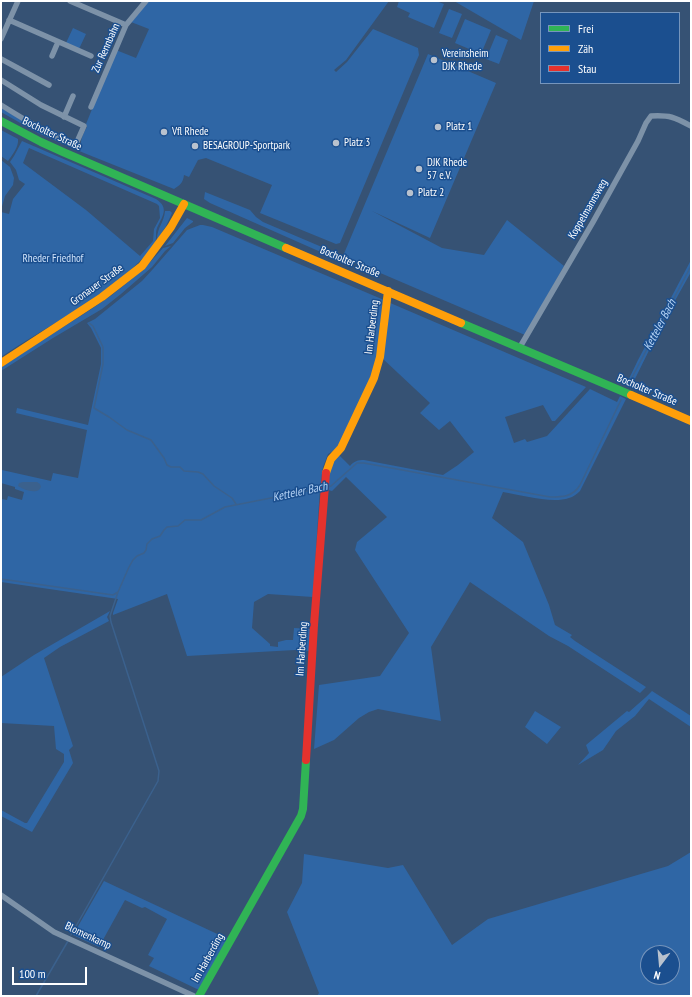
<!DOCTYPE html>
<meta charset="utf-8">
<style>
body{margin:0}
#map{position:relative;width:692px;height:997px;overflow:hidden;background:#365274;font-family:"PT Sans Narrow",sans-serif}
canvas{display:block}
.frame{position:absolute;inset:0;border:2px solid #fff;pointer-events:none}
.legend{position:absolute;left:540px;top:12px;width:140px;height:72px;box-sizing:border-box;background:#1b4f8f;border:1px solid #7695bc;margin:0;padding:5px 7px;list-style:none;font-size:12px;color:#fff}
.legend li{display:flex;align-items:center;gap:8px;height:20px}
.legend b{width:20px;border:1px solid #7695bc}
.north{position:absolute;left:640px;top:945px;width:40px;height:40px;box-sizing:border-box;background:#1b4f8f;border:1px solid #7695bc;border-radius:50%;rotate:196deg;font-size:11px;font-weight:700;line-height:16px;text-align:center;color:#fff}
.north::after{content:'';display:block;margin:auto;width:14px;height:18px;background:#b9c2ce;clip-path:polygon(50% 0,100% 100%,50% 72%,0 100%)}
.scale{position:absolute;left:12px;top:967px;width:75px;height:18px;box-sizing:border-box;border:2px solid #fff;border-top:0;padding-left:5px;font-size:12px;line-height:14px;white-space:nowrap;color:#fff;-webkit-text-stroke:3px #1b4f8f;paint-order:stroke}
</style>
<div id="map">
<canvas width="692" height="997"></canvas>
<div class="frame"></div>
<ul class="legend">
<li><b style="height:5px;background:#30b455"></b>Frei</li>
<li><b style="height:5px;background:#ff9f0a"></b>Zäh</li>
<li><b style="height:5px;background:#e5322d"></b>Stau</li>
</ul>
<div class="north">N</div>
<div class="scale">100 m</div>
</div>
<script>
const ctx = document.querySelector('canvas').getContext('2d');
ctx.lineJoin = 'round';
function paint(path, color) {
  ctx.fillStyle = color;
  ctx.fill(path, 'evenodd');
}
function trace(path, color, width, dash) {
  ctx.strokeStyle = color;
  ctx.lineWidth = width;
  ctx.lineCap = dash ? 'butt' : 'round';
  ctx.setLineDash(dash || []);
  ctx.stroke(path);
}
function drawText(font, color, halo, rows, align = 'center') {
  ctx.font = font + ' "PT Sans Narrow",sans-serif';
  ctx.lineWidth = 3;
  ctx.setLineDash([]);
  ctx.textBaseline = 'middle';
  ctx.strokeStyle = halo;
  ctx.fillStyle = color;
  for (const [text, x, y, turn = 0] of rows) {
    ctx.save();
    ctx.translate(x, y);
    ctx.rotate((+turn || 0) * Math.PI / 180);
    ctx.textAlign = isNaN(turn) ? turn : align;
    if (halo) ctx.strokeText(text, 0, 0);
    ctx.fillText(text, 0, 0);
    ctx.restore();
  }
}
paint(new Path2D(`
 M 149,1 L 389,1 L 346,60 L 334,70 L 336,72 L 347,62 L 373,29 L 418,48 L 419,55 L 340,243 L 336,244 L 260,213 L 272,185 L 206,158 L 198,160 L 189,177 L 184,175 C 183,183 180,185 174,189 L 84,153 L 38,133 L 1,112 L 1,108 L 37,129 L 73,144 L 81,148 C 80,140 83,134 87,127 L 86,124 L 116,50 L 136,58 L 149,29 L 131,22 Z
 M 399,1 L 436,1 L 444,4 L 434,28 L 408,17 L 410,13 L 397,7 Z
 M 454,1 L 534,1 L 521,40 Z
 M 449,9 L 462,14 L 452,38 L 439,33 Z
 M 465,19 L 491,30 L 481,54 L 455,43 Z
 M 73,28 L 86,34 L 79,49 L 66,43 Z
 M 496,35 L 508,40 L 499,64 L 486,59 Z
 M 428,54 L 496,83 L 430,238 L 372,211 L 442,248 L 484,255 L 507,220 L 564,266 L 525,335 L 343,257 L 341,261 L 210,203 L 204,199 L 205,192 L 250,210 L 256,217 L 263,222 L 343,256 Z
 M 1,130 L 18,139 C 19,147 12,155 8,161 L 1,156 Z
 M 22,141 L 156,199 C 170,208 162,217 157,228 C 155,233 157,238 155,243 C 153,249 144,257 139,262 C 99,301 47,326 1,357 L 1,212 L 9,214 L 13,199 L 25,184 L 19,180 L 16,170 L 10,162 L 14,156 ZM 29,148 L 157,204 L 159,206 L 160,218 L 154,229 L 153,241 L 140,256 L 86,210 L 23,163 Z
 M 1,160 L 10,167 L 14,178 L 13,185 L 5,196 L 1,210 Z
 M 165,211 L 170,211 L 172,213 L 166,226 L 157,240 C 157,227 164,223 165,211 Z
 M 187,218 L 193,221 L 193,222 L 185,228 L 173,243 L 165,246 Z
 M 200,225 L 203,225 L 212,227 L 384,300 L 380,344 L 374,373 L 345,436 L 335,450 L 328,454 L 323,467 L 320,488 L 313,597 L 268,594 L 254,602 L 252,628 L 270,644 L 270,646 L 278,647 L 278,642 L 286,640 L 293,640 L 294,628 L 311,629 L 310,651 L 295,650 L 187,656 L 167,594 L 113,615 L 113,613 L 118,599 L 1,582 L 1,499 L 7,500 L 8,496 L 22,500 L 24,492 L 15,489 L 15,487 L 1,483 L 1,475 L 2,470 L 51,481 L 53,473 L 78,478 L 87,430 L 16,413 L 17,408 L 88,425 L 101,364 L 101,348 L 91,328 L 87,323 L 95,319 L 142,281 L 153,269 L 187,230 Z
 M 171,246 L 165,251 L 152,267 L 121,294 L 102,309 L 53,338 L 1,371 L 1,367 L 90,310 L 112,295 L 143,270 L 163,248 Z
 M 691,260 L 691,272 L 662,324 L 631,387 L 626,385 L 638,360 Z
 M 388,302 L 586,387 L 555,421 L 552,421 L 543,405 L 505,417 L 514,443 L 525,439 L 527,442 L 547,436 L 590,389 L 617,402 L 620,396 L 626,399 L 580,491 C 577,494 573,497 569,498 C 552,504 521,495 503,492 L 492,518 L 523,542 L 549,605 L 555,625 L 572,635 L 570,637 L 575,641 L 646,687 L 640,693 L 568,646 L 549,636 L 470,582 L 431,647 L 441,721 L 378,709 L 369,712 L 359,718 L 334,740 L 314,749 L 319,685 L 380,676 L 409,633 L 355,550 L 357,542 L 387,517 L 346,477 L 332,491 L 328,490 L 330,464 L 339,455 L 350,466 C 354,461 358,460 364,460 L 443,475 L 458,465 L 474,452 L 450,421 L 439,430 L 420,413 L 430,403 L 382,358 Z
 M 110,611 L 107,617 L 109,621 L 60,647 L 44,658 L 73,746 L 69,750 L 73,763 L 32,832 L 1,816 L 1,810 L 25,823 L 27,823 L 64,762 L 64,754 L 56,749 L 54,726 L 1,723 L 1,677 L 34,655 Z
 M 652,691 L 691,716 L 691,727 L 649,699 L 635,716 L 616,731 L 603,750 L 578,765 L 589,753 L 586,745 L 627,711 L 629,712 L 646,697 Z
 M 535,711 L 561,727 L 547,744 L 525,727 Z
 M 691,852 L 691,996 L 317,996 L 319,993 L 287,912 L 302,883 L 304,854 L 388,868 L 403,865 L 452,945 L 488,919 L 668,866 ZM 648,953 L 672,953 L 672,977 L 648,977 Z
 M 104,881 L 228,939 L 199,990 L 149,966 L 154,958 L 148,955 L 167,919 L 145,907 L 142,908 L 125,900 L 99,947 L 73,935 Z`), '#2f66a5');
paint(new Path2D(`
 M 23,482 L 37,482 L 40,484 L 41,487 L 39,490 C 33,493 24,490 18,486 L 19,483 Z`), '#3b618d');
trace(new Path2D(`
 M 89,323 L 93,326 L 103,347 L 103,364 L 94,408 L 109,417 L 127,430 L 151,440 L 164,458 L 167,465 L 171,467 L 180,467 L 184,471 L 198,472 L 203,474 L 214,486 L 232,498 L 236,504
 M 628,385 L 691,266
 M 327,487 L 331,486 L 357,463 L 364,463 L 550,497 C 562,497 573,497 580,485 L 621,400
 M 1,579 L 113,595 L 118,592 L 129,567 L 133,560 L 137,556 L 144,553 L 146,550 L 147,544 L 152,539 L 160,536 L 164,530 L 167,527 L 178,526 L 185,520 L 201,520 L 225,507 L 322,488
 M 71,935 L 158,781 L 159,771 L 111,622 L 110,616 L 118,592
 M 36,996 L 68,941`), '#3b618d', 1.5);
trace(new Path2D(`
 M 70,1 L 126,25
 M 9,20 L 91,56
 M 1,39 L 18,1
 M 52,56 L 58,42
 M 1,59 L 49,85
 M 1,80 L 41,105 L 84,126 L 76,144 C 49,135 25,120 1,105
 M 91,107 L 126,25 L 146,1
 M 64,117 L 73,96
 M 520,347 L 593,222 L 638,141 L 646,123 L 651,116 C 670,115 674,117 691,126
 M 1,895 L 54,932 L 194,996`), '#7d92a8', 5.5);
trace(new Path2D(`
 M 1,121 L 41,142 L 63,152 L 286,248
 M 461,323 L 631,395
 M 199,996 L 301,816 L 303,809 L 306,760`), '#30b455', 8);
trace(new Path2D(`
 M 286,248 L 461,323
 M 1,363 L 102,297 L 142,266 L 171,227 L 184,204
 M 631,395 L 691,421
 M 326,473 L 331,459 L 341,448 L 374,378 L 380,357 L 388,291`), '#ff9f0a', 8);
trace(new Path2D(`
 M 306,760 L 314,625 L 326,473`), '#e5322d', 8);
for (const [x, y, r, color] of [
 [434,60,4,"#b9c2ce"],
 [438,127,4,"#b9c2ce"],
 [164,132,4,"#b9c2ce"],
 [336,143,4,"#b9c2ce"],
 [195,146,4,"#b9c2ce"],
 [419,169,4,"#b9c2ce"],
 [410,193,4,"#b9c2ce"]
]) {
  const dot = new Path2D();
  dot.arc(x, y, r, 0, 2 * Math.PI);
  ctx.fillStyle = color;
  ctx.fill(dot);
  trace(dot, '#1b4f8f', 1.5);
}
drawText('11px', '#fff', '#1b4f8f', [
 ["Zur Rennbahn",106,48,-66],
 ["Bocholter Straße",52,134,25],
 ["Koppelmannsweg",588,209,-60],
 ["Bocholter Straße",350,262,23],
 ["Gronauer Straße",97,285,-36],
 ["Im Harberding",372,327,-83],
 ["Bocholter Straße",647,390,23],
 ["Im Harberding",302,649,-86],
 ["Blomenkamp",88,936,25],
 ["Im Harberding",208,958,-61]
]);
drawText('11px', '#fff', '#1b4f8f', [
 ["Vereinsheim",442,54],
 ["DJK Rhede",442,67],
 ["Platz 1",446,127],
 ["Vfl Rhede",172,132],
 ["Platz 3",344,143],
 ["BESAGROUP-Sportpark",203,146],
 ["DJK Rhede",427,163],
 ["57 e.V.",427,176],
 ["Platz 2",418,193]
], 'left');
drawText('11px', '#cfe3fa', '#1b4f8f', [
 ["Rheder Friedhof",53,259]
]);
drawText('italic 12px', '#b5d3f5', '#1b4f8f', [
 ["Ketteler Bach",660,325,-62],
 ["Ketteler Bach",300,492,-12]
]);
</script>
